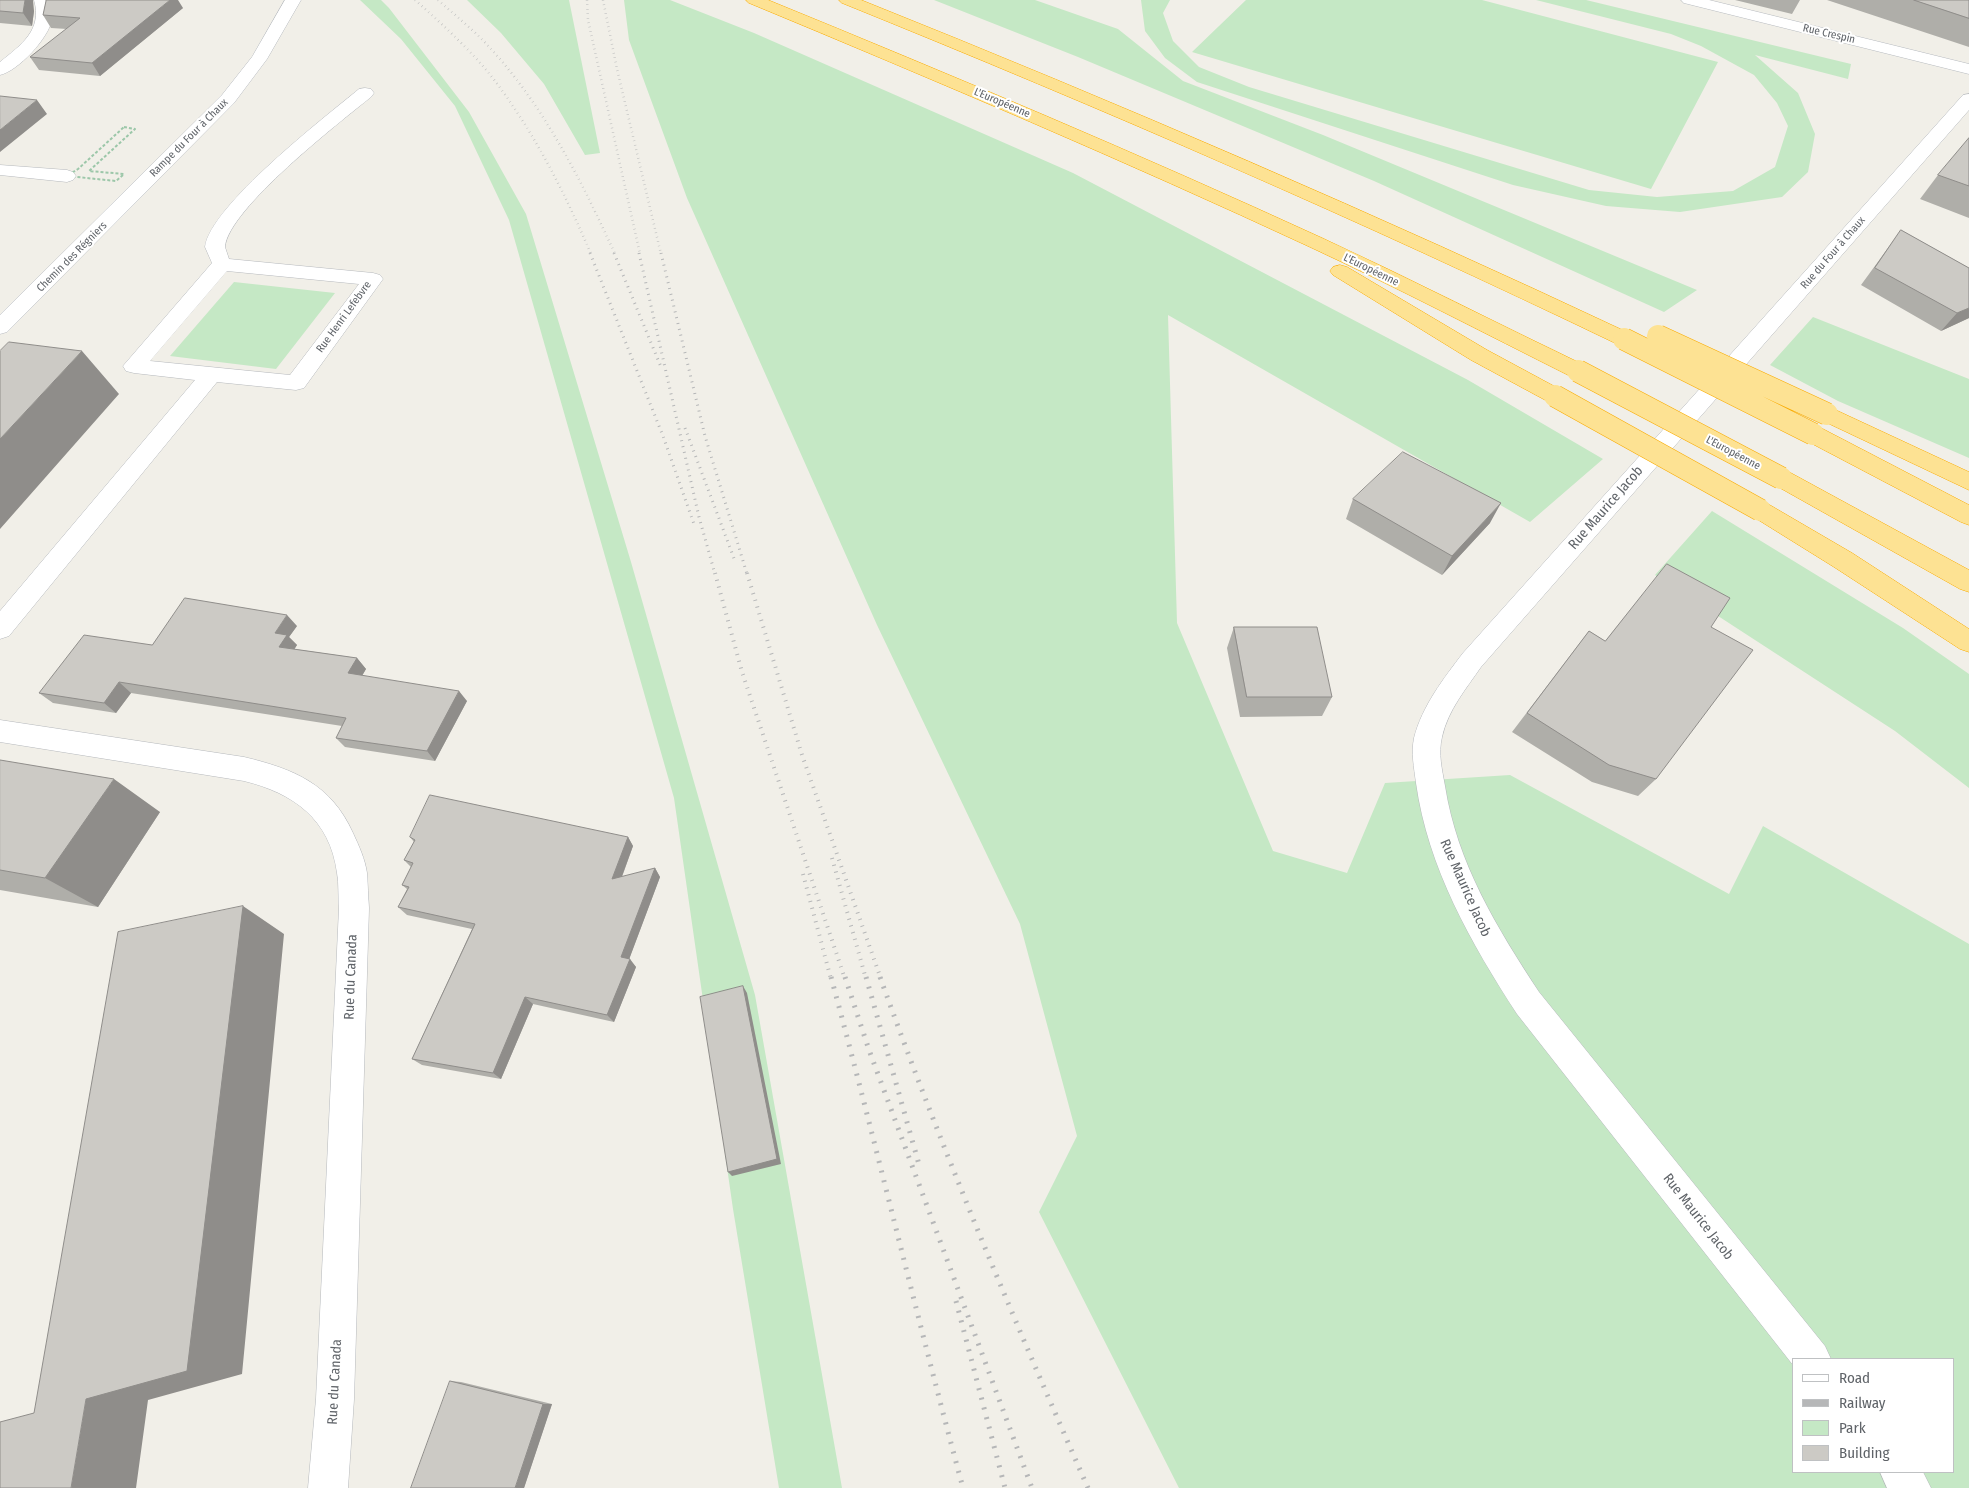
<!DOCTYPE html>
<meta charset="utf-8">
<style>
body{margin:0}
#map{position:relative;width:1969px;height:1488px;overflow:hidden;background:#f1efe8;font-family:"Fira Sans Condensed",sans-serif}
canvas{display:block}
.legend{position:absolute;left:1792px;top:1358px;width:162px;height:115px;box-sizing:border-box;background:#fff;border:1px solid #bfc1c3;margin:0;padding:6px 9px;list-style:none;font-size:15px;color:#5f6368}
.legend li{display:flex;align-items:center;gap:10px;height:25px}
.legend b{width:25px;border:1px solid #bfc1c3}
</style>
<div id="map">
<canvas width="1969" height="1488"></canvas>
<ul class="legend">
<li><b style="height:6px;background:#fff"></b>Road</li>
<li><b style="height:6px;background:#b6b7b8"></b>Railway</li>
<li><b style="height:14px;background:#c5e8c5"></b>Park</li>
<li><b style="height:14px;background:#cccac5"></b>Building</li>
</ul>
</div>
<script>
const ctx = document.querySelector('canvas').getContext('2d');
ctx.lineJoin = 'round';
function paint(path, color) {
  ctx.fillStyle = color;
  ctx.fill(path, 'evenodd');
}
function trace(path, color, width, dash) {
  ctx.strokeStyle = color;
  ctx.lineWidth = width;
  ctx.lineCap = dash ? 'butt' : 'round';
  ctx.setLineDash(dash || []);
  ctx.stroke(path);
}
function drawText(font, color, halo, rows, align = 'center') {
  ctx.font = font + ' "Fira Sans Condensed",sans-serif';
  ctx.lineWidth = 4;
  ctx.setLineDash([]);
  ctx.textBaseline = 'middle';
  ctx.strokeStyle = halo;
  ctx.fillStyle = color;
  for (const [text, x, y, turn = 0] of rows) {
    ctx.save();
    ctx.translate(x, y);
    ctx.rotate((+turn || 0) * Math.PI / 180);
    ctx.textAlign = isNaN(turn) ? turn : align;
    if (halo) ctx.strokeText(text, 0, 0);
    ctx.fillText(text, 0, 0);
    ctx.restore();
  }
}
paint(new Path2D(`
 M 360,0 L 381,0 L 389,8 L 469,112 L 526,214 L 631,562 L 755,995 L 842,1488 L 779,1488 L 733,1209 L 674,798 L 509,220 L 455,106 L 401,39 Z
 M 467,0 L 569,0 L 600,153 L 585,155 L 544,84 L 501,33 Z
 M 624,0 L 670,0 L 754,33 L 1073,173 L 1468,380 L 1603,459 L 1530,522 L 1168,315 L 1177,623 L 1273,851 L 1347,873 L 1385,783 L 1510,775 L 1729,894 L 1763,826 L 1969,944 L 1969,1488 L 1179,1488 L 1039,1212 L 1077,1136 L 1020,924 L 877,625 L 687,198 L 629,40 ZM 1793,1359 L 1953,1359 L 1953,1472 L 1793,1472 Z
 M 934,0 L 1035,0 L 1118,29 L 1183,81 L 1323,135 L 1697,290 L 1664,312 L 1374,181 L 1078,57 Z
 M 1141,0 L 1170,0 L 1163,13 L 1173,41 L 1199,67 L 1249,87 L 1589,190 L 1657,197 L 1733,191 L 1775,167 L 1788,126 L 1777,103 L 1754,75 L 1701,46 L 1671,34 L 1536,0 L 1586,0 L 1851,64 L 1848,79 L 1755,55 L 1798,93 L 1815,134 L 1808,172 L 1782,197 L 1680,212 L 1606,206 L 1513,185 L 1197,82 L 1165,58 L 1145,31 Z
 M 1246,0 L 1482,0 L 1718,62 L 1651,189 L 1192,52 Z
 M 234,282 L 335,293 L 276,369 L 170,356 Z
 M 1813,317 L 1969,379 L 1969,458 L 1838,401 L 1770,365 Z
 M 1712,511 L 1903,628 L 1969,674 L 1969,788 L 1895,731 L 1655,575 Z`), '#c5e8c5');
const street = new Path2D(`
 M 34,0 L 50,0 C 52,7 54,12 52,19 C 49,38 18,71 0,75 L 0,62 C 21,45 43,30 34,0 Z
 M 365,88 L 371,89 L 374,93 L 371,97 C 340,122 228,209 225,247 L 229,259 L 373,273 L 380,275 L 383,279 L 304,388 L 296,390 L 217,382 L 9,636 L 0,639 L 0,611 L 195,380 L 134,373 L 126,371 L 123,366 L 212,263 L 205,247 C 210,206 325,117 359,89 ZM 227,271 L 359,284 L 290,375 L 150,361 Z
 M 1969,94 L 1969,110 L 1481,667 C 1466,689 1448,710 1442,737 C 1438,754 1442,769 1445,786 C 1457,863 1497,928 1539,992 L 1825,1346 L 1831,1359 L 1793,1359 L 1793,1365 L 1517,1014 C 1471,943 1428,868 1416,783 C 1414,767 1411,753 1414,738 C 1422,706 1444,678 1463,653 L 1963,95 Z
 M 0,165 L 67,170 L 73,172 L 76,176 L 73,180 L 67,182 L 0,175 Z
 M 0,720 L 244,757 C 294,769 331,784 353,833 C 359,846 365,859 367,873 C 368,885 368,896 369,908 L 354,1399 L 348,1488 L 308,1488 L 316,1399 L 339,908 C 338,896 339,884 337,873 C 330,819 293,793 244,781 L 0,742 Z
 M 1880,1472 L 1923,1472 L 1931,1488 L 1887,1488 Z`);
const secondary = new Path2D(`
 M 285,0 L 301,0 L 267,59 L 234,103 L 7,332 L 0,334 L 0,315 L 222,95 L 252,57 Z
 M 1681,0 L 1709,0 L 1969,64 L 1969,74 L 1684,3 Z`);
const highway = new Path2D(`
 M 746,0 L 768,0 C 954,76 1139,154 1322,238 C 1411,279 1498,324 1586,366 L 1589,371 L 1586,376 L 1578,378 L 1570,376 C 1484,333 1398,288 1310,247 C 1125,161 937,81 749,3 Z
 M 839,0 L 861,0 C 1121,104 1378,215 1631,334 L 1634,339 L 1631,344 L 1624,346 L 1617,344 C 1362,221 1104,109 842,3 Z
 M 1340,265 L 1347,267 L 1487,350 L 1563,391 L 1566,396 L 1563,401 L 1555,403 L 1547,401 L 1471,360 L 1333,275 L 1330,271 L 1333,267 Z
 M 1827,406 L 1969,472 L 1969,490 L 1819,419 L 1816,414 L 1819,409 Z
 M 1813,426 L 1821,428 L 1969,505 L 1969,525 L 1961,522 L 1805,440 L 1802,434 L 1805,428 Z
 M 1781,470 L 1789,472 L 1969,570 L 1969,592 L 1960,589 L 1773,484 L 1769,478 L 1773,472 Z
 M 1760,501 L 1768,504 L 1852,553 L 1969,629 L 1969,652 L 1960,649 L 1834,567 L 1752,516 L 1748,510 L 1752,504 Z`);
trace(street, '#b5b8bc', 1);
trace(secondary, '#b6babf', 1);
trace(highway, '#f9ab00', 1);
trace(new Path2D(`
 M 124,127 L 135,129 L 89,171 L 124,174 L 116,181 L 67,176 L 78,169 Z`), '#9cc7a9', 2, [3, 2]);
paint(street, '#fff');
paint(secondary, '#fff');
paint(highway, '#fde293');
trace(new Path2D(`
 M 415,0 C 441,23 466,46 488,72 C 531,126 564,191 591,254
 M 438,0 C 456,16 475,31 491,49 C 545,108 582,182 615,254
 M 587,0 L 588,20 L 640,254
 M 603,0 L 617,69 L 661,254`), '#b6b7b8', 2.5, [0.5, 4]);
trace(new Path2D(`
 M 590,253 L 663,436 L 695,527
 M 614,253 L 661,367
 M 639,253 L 699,517 L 715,574
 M 661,253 L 705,436 L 747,574
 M 685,428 L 735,561`), '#b6b7b8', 3, [1, 5]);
trace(new Path2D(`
 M 715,573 L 742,672 L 845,979
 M 747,573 L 802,755 L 881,979
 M 832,858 L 866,979
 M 803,874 L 831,979`), '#b6b7b8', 4, [1, 6]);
trace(new Path2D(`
 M 831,977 C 877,1147 917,1318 963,1488
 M 845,977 L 869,1050 L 1032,1488
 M 866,977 L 920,1168
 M 880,977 C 942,1150 1014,1320 1088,1488
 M 956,1301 L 1005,1488`), '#b6b7b8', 5, [2, 8]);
const highwayBridge = new Path2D(`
 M 1658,336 L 1827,414
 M 1624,339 L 1813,434
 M 1578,371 L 1781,478
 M 1555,396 L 1760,510`);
trace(highwayBridge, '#f9ab00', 23, []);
trace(highwayBridge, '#fde293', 22);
paint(new Path2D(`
 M 0,0 L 34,11 L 32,26 L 0,23 Z
 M 1735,0 L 1800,0 L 1792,14 Z
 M 1827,0 L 1969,0 L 1969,47 Z
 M 46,1 L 183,8 L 100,76 L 39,70 L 30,57 L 67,29 L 51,28 L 43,15 Z
 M 1969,138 L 1969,218 L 1920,199 L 1938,175 Z
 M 1901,230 L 1969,268 L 1969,318 L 1941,331 L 1861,285 L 1888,248 Z
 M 1353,499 L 1490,523 L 1442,575 L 1346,519 Z
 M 297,626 L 289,637 L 297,645 L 294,649 L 357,658 L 366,669 L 362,676 L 467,701 L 435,761 L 345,747 L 336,738 L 342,726 L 131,693 L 116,713 L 53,703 L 39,693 Z
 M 1234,627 L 1332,697 L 1322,716 L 1240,717 L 1227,648 Z
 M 1711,627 L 1656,779 L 1638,796 L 1592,782 L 1512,732 L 1589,631 L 1605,641 Z
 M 0,760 L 160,812 L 98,907 L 0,890 Z
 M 410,837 L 628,837 L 633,846 L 622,877 L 655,868 L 660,877 L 629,959 L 636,967 L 614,1022 L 533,1004 L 501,1079 L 422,1065 L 412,1059 L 472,929 L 407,915 L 398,907 L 407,889 L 402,885 L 411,867 L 404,860 L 414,842 Z
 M 450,1381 L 461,1382 L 552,1404 L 524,1488 Z`), '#afaea9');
paint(new Path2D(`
 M 25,0 L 33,0 L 34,11 L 32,26 L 23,13 Z
 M 170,0 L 178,0 L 183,8 L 100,76 L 92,63 Z
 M 37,100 L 47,114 L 0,152 L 0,130 Z
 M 1969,308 L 1969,318 L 1941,331 L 1957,313 Z
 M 82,351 L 119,394 L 0,529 L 0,439 Z
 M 1501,503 L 1490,523 L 1442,575 L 1452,556 Z
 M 287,615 L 297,626 L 289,637 L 297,645 L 289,658 L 279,647 L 275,633 Z
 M 357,658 L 366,669 L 357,684 L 348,673 Z
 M 119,682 L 131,693 L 116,713 L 104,703 Z
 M 459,691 L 467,701 L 435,761 L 427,751 Z
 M 114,779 L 160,812 L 98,907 L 45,878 Z
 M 628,837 L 633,846 L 618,887 L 612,879 Z
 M 655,868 L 660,877 L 627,965 L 621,957 Z
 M 243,906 L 284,934 L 242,1374 L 148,1400 L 136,1488 L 71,1488 L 86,1399 Z
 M 630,959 L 636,967 L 614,1022 L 607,1015 Z
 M 743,986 L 747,993 L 781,1164 L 732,1176 L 728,1172 Z
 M 525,997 L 533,1004 L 501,1079 L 493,1073 Z
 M 543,1404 L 552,1404 L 524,1488 L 515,1488 Z`), '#8f8d8a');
const building = new Path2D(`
 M 0,0 L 25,0 L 23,13 L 0,11 Z
 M 46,0 L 170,0 L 92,63 L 30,57 L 80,18 L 43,15 L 46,1 Z
 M 1914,0 L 1969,0 L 1969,18 Z
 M 0,96 L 37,100 L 0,130 Z
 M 1969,138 L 1969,186 L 1938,175 Z
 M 1901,230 L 1969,268 L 1969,308 L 1957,313 L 1875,268 Z
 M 9,342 L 82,351 L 0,439 L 0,351 Z
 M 1403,452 L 1501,503 L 1452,556 L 1353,499 Z
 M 1667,564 L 1730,598 L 1711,627 L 1753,650 L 1656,779 L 1609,765 L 1527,713 L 1589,631 L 1605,641 Z
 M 185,598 L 287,615 L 275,633 L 287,635 L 279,647 L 357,658 L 348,673 L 459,691 L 427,751 L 336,738 L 346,718 L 119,682 L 104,703 L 39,693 L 84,635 L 152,645 Z
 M 1234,627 L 1317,627 L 1332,697 L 1247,697 Z
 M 0,760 L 114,779 L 45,878 L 0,870 Z
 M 430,795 L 628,837 L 612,879 L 655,868 L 621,957 L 630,959 L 607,1015 L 525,997 L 493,1073 L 412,1059 L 475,924 L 398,907 L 409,887 L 402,885 L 413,863 L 404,860 L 415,840 L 410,837 Z
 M 243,906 L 187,1371 L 86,1399 L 71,1488 L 0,1488 L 0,1422 L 34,1413 L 118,932 Z
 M 743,986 L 777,1159 L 728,1172 L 700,997 Z
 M 450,1381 L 543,1404 L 515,1488 L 411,1488 Z`);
paint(building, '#cccac5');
trace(building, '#8f8d8a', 1);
drawText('11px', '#5f6368', '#fff', [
 ["Rue Crespin",1829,34,13],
 ["L'Européenne",1002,103,23],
 ["Rampe du Four à Chaux",189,138,-45],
 ["Rue du Four à Chaux",1833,253,-49],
 ["Chemin des Régniers",72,257,-45],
 ["L'Européenne",1371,270,26],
 ["Rue Henri Lefebvre",344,317,-54],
 ["L'Européenne",1733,453,28]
]);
drawText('14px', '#5f6368', '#fff', [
 ["Rue Maurice Jacob",1606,508,-49],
 ["Rue Maurice Jacob",1465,888,66],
 ["Rue du Canada",351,977,-88],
 ["Rue Maurice Jacob",1698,1217,52],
 ["Rue du Canada",335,1382,-87]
]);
</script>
